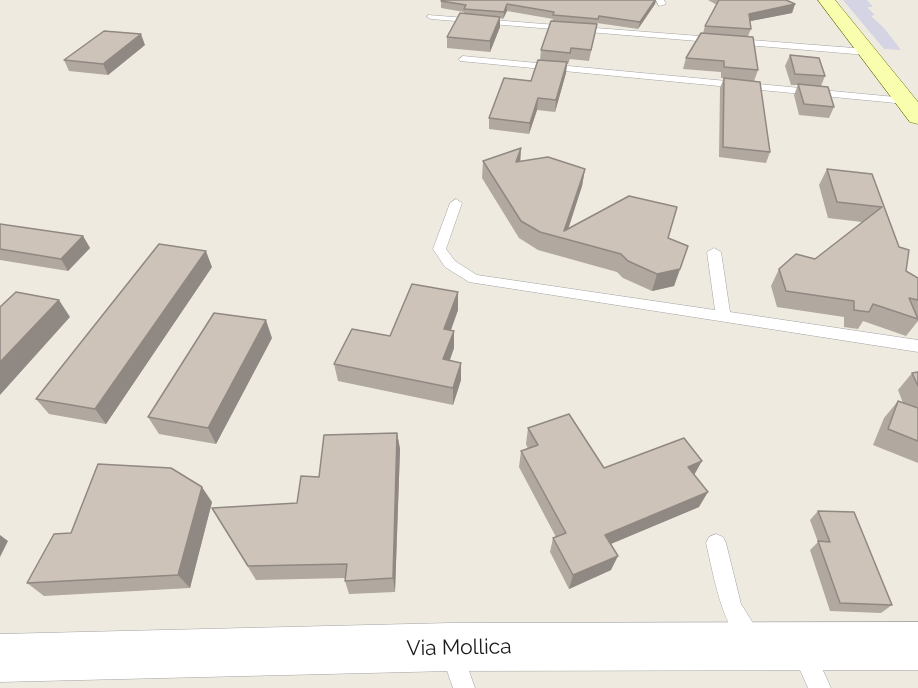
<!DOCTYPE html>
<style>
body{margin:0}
canvas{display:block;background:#eeeae0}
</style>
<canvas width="918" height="688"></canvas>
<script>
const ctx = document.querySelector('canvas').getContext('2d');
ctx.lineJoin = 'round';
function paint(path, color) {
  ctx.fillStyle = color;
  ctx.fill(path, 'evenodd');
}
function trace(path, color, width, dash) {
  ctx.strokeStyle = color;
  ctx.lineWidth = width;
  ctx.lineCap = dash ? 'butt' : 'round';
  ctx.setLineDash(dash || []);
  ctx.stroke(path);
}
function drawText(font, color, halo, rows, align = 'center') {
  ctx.font = font + ' Raleway,sans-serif';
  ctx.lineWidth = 4.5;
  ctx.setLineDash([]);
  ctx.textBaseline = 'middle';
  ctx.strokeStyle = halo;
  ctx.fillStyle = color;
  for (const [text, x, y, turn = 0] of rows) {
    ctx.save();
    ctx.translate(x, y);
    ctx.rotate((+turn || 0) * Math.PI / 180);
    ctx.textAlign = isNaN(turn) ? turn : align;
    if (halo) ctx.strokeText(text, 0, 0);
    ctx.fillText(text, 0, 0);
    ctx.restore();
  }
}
paint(new Path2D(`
 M 843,0 L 867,0 L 873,7 L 867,7 L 875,15 L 871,16 L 884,28 L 901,50 L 884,49 Z`), '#d5d4e4');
const service = new Path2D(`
 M 656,0 L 664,0 L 666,4 L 659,6 Z
 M 428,15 L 867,49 L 871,52 L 867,55 L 431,19 L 427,17 Z
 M 463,56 L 906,98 L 911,101 L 906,104 L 460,61 L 459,59 Z
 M 456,199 L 462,203 L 446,249 L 455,261 L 477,275 L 715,310 L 707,252 L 714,248 L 721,252 L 730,312 L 918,340 L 918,352 L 469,282 L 445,267 L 433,249 L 450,203 Z
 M 716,534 L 723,537 L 726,543 L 741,604 L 763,639 L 760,647 L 752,650 C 723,638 713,571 706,543 L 709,537 Z
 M 803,641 L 811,644 L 831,688 L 808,688 L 792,652 L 795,644 Z
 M 452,642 L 460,645 L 475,688 L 453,688 L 441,653 L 444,645 Z`);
const tertiary = new Path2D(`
 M 918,622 L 918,670 L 450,671 L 0,682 L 0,634 L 450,623 Z`);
const secondary = new Path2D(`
 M 818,0 L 835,0 L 918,102 L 918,124 L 910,122 Z`);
trace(service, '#a3a3a3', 1);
trace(tertiary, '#a3a3a3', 1);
trace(secondary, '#667500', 1);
paint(service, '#fff');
paint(tertiary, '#fff');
paint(secondary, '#f8feae');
paint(new Path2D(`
 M 442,0 L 656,0 L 655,4 L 638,29 L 597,23 L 589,61 L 570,59 L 568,64 L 567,64 L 566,73 L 555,112 L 537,110 L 529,134 L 489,129 L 489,118 L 531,81 L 540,60 L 541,50 L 553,19 L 507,11 L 503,19 L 500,18 L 500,27 L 490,52 L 447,48 L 447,37 L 464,14 L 464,12 L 441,8 L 441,1 Z
 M 708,0 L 786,0 L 795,4 L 792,13 L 750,21 L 751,29 L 748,36 L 758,70 L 754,81 L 770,152 L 766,163 L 719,157 L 720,88 L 724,78 L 721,78 L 721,72 L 683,69 L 686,58 L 703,33 L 705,26 L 717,5 Z
 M 145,45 L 108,75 L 69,71 L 64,60 Z
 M 790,55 L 825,76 L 821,86 L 834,107 L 829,118 L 799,115 L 794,95 L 798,85 L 791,85 L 785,66 Z
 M 521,148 L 520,162 L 585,169 L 582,186 L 568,229 L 668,238 L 682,264 L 674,286 L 652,291 L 623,278 L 617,272 L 538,250 L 519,238 L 482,178 L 483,161 Z
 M 827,169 L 872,174 L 906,271 L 918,278 L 918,321 L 906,336 L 863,321 L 858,329 L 844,327 L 844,317 L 777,307 L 771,286 L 779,269 L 815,259 L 862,222 L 828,218 L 819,185 Z
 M 0,224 L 83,236 L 90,248 L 68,271 L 0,260 Z
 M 212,267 L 106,424 L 49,414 L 36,399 Z
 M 458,310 L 451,330 L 454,331 L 454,348 L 450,360 L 461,380 L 453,405 L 338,381 L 334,364 L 390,336 Z
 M 272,338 L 216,444 L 159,434 L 148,417 Z
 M 918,372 L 918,463 L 873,445 L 884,418 L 898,401 L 903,403 L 898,390 L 912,373 Z
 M 528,428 L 604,468 L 694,475 L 699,507 L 610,544 L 611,570 L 569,589 L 550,552 L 553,538 L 556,537 L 519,467 L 521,451 L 528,449 L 526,444 Z
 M 397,433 L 400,449 L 395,592 L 349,594 L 345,581 L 345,578 L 256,580 L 212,508 L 297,503 L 319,477 Z
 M 212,502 L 190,588 L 44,596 L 27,583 L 71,533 Z
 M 818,511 L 892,605 L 881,613 L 830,611 L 810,550 L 818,542 L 810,520 Z`), '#b1a89f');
paint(new Path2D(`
 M 655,0 L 656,0 L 655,4 L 638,29 L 640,22 Z
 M 507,4 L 507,11 L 503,19 L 504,12 Z
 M 795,4 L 792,13 L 746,22 L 749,14 Z
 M 500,17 L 500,27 L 490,52 L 490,41 Z
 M 141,34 L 145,45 L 108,75 L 103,64 Z
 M 567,62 L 566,73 L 555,112 L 556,100 Z
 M 538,98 L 537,110 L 529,134 L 530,123 Z
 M 521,148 L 520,165 L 516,162 Z
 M 585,169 L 582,186 L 565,239 L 564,231 Z
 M 83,236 L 90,248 L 68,271 L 61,259 Z
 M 688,246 L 674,286 L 652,291 L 657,274 Z
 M 206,251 L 212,267 L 106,424 L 95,409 Z
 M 458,292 L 458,310 L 445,346 L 444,329 Z
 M 59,300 L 70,317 L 0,395 L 0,362 Z
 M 266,320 L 272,338 L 216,444 L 208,428 Z
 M 454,331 L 454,348 L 444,376 L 443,359 Z
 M 461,363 L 461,380 L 453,405 L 453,388 Z
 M 397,433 L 400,449 L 395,592 L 393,578 Z
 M 702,461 L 693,477 L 688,467 Z
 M 202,487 L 212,502 L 190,588 L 178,575 Z
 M 708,492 L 699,507 L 599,549 L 605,535 Z
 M 0,535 L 8,541 L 0,557 Z
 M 618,556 L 611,570 L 569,589 L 573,575 Z`), '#908882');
const building = new Path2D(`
 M 442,0 L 655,0 L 640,22 L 599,16 L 598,19 L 553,15 L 554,12 L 507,4 L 504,12 L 464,9 L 466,5 L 441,1 Z
 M 719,0 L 786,0 L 795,4 L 749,14 L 751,29 L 705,26 Z
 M 460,13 L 500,17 L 490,41 L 447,37 Z
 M 551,21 L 597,24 L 591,50 L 571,48 L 570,53 L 541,50 Z
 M 104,31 L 141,34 L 103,64 L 64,60 Z
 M 701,33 L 753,37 L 758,70 L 724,67 L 724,61 L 686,58 Z
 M 790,55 L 819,58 L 825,76 L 795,74 Z
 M 538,60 L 567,62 L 556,100 L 538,98 L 530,123 L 489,118 L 504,78 L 531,81 Z
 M 724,78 L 760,82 L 770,152 L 723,147 Z
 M 798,84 L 828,87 L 834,107 L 804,104 Z
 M 521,148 L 516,162 L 548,157 L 585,169 L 564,231 L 629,196 L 677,207 L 668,238 L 688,246 L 680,269 L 657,274 L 628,261 L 621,254 L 540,232 L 521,221 L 483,161 Z
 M 827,169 L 872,174 L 899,247 L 909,250 L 906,271 L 918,278 L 918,300 L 909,298 L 918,319 L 873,304 L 869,312 L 854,310 L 854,301 L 786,291 L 779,269 L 796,254 L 815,259 L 882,207 L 837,202 Z
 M 0,224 L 83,236 L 61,259 L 0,249 Z
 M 159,244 L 206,251 L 95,409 L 36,399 Z
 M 412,284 L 458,292 L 444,329 L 454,331 L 443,359 L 461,363 L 453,388 L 334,364 L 352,329 L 390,336 Z
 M 16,292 L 59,300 L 0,362 L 0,307 Z
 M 214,313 L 266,320 L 208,428 L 148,417 Z
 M 918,372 L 918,386 L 912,373 Z
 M 898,401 L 918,408 L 918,441 L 888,429 Z
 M 569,414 L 604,468 L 684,438 L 702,461 L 688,467 L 708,492 L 605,535 L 618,556 L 573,575 L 553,538 L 566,533 L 521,451 L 538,445 L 528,428 Z
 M 397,433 L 393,578 L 345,581 L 347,564 L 248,566 L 212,508 L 297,503 L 301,476 L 319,477 L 324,435 Z
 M 98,464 L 171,468 L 202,487 L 178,575 L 27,583 L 54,534 L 71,533 Z
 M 818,511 L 854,512 L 892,605 L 840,603 L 818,541 L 830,542 Z`);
paint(building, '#cec3b9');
trace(building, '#908882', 1.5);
drawText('21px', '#1c1c1c', '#fff', [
 ["Via Mollica",459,648,-1]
]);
</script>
